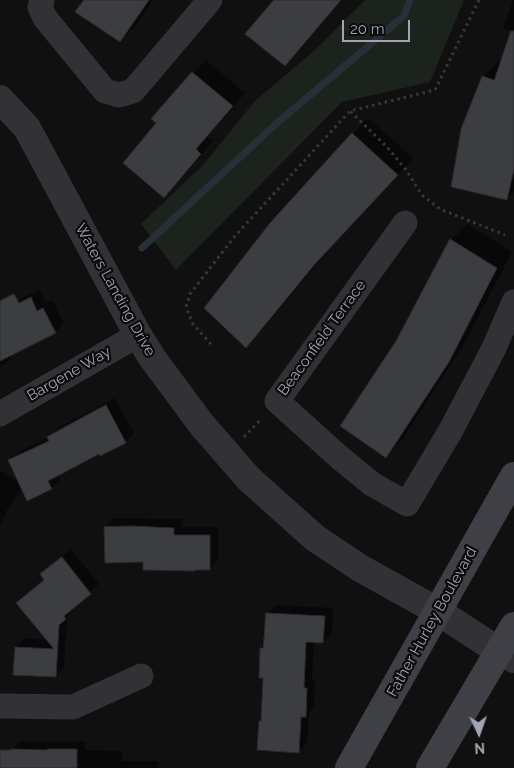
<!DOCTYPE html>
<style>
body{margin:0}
#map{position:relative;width:514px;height:768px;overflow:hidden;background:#101011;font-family:Raleway,sans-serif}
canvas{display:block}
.north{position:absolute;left:454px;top:708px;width:50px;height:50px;-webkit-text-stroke:4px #0b0b0c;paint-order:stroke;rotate:177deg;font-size:14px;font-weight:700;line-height:20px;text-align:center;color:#a1a5b2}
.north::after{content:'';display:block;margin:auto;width:18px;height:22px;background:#a1a5b2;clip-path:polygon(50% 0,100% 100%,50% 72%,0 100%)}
.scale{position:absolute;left:342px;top:20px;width:68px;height:22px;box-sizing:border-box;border:2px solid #a1a5b2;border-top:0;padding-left:6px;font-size:15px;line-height:18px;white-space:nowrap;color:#a1a5b2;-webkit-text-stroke:4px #0b0b0c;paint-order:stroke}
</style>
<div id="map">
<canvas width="514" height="768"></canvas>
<div class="north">N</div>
<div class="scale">20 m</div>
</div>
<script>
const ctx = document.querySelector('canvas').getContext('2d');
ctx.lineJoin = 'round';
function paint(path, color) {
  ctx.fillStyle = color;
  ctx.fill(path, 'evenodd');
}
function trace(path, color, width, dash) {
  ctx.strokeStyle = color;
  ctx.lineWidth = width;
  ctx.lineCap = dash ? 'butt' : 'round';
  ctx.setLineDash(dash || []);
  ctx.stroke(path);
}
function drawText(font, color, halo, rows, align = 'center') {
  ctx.font = font + ' Raleway,sans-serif';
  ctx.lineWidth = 4.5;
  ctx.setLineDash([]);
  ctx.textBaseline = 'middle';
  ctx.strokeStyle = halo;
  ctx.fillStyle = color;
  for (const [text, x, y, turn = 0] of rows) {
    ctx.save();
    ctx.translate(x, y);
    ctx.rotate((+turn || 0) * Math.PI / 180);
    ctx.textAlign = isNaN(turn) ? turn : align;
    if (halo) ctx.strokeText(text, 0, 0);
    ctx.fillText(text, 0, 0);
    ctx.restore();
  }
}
paint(new Path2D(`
 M 365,0 L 464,0 L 430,82 L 342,102 L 176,270 L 141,224 L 203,165 L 255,101 L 315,50 Z`), '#1c231d');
paint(new Path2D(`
 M 85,0 L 153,0 L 136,25 L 120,41 Z
 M 275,0 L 342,0 L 300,49 L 285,65 Z
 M 513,0 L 514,0 L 514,192 L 507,199 L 483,77 L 499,61 L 502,62 L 512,31 L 503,28 Z
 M 206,60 L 245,93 L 208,136 L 213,141 L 177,183 L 158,123 L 153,119 Z
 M 368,118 L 413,158 L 331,247 L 262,330 L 246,346 L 353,134 Z
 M 467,224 L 512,252 L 464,344 L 402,440 L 386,456 L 397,342 L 451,240 Z
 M 40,289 L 46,303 L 52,300 L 64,323 L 55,332 L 9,355 L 11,358 L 0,368 L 0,317 L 16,301 Z
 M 115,398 L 134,433 L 125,442 L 99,452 L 58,474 L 60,479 L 51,488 L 22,488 L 5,513 L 7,513 L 0,524 L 0,470 L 19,482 L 9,461 L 18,452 L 48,438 L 58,428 Z
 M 114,518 L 182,519 L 182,527 L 218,527 L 218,559 L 210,568 L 145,561 L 105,527 Z
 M 71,549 L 99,584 L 72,607 L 74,609 L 67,616 L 64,667 L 55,676 L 16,647 L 25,638 L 47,640 L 45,579 L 41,574 Z
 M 276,605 L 333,608 L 332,633 L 323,642 L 314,641 L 312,680 L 315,680 L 314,707 L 309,712 L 307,743 L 298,752 L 260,721 L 262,720 L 264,677 L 261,648 L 265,645 L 267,614 Z
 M 21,741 L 85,741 L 85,750 L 122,751 L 122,761 L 158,761 L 158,768 L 9,768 L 10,751 Z`), '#0007');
trace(new Path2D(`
 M 142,248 L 277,123 L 404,16 L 410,0`), '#292f36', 7);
const building = new Path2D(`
 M 84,0 L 149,0 L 120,42 L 75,12 Z
 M 274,0 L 341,0 L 285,66 L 245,34 Z
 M 511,31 L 514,31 L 514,169 L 507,200 L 451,187 L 461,129 L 482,76 L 494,80 Z
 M 192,72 L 233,106 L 196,149 L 201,154 L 164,198 L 123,163 L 156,123 L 151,119 Z
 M 352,133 L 398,175 L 315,264 L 246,348 L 204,308 L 270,223 Z
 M 450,239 L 497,268 L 449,362 L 386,458 L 340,426 L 396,341 Z
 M 14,294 L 19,303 L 31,297 L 37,311 L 43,308 L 56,333 L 0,361 L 0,301 Z
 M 106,405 L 126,443 L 100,456 L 99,454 L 48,481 L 52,489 L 27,501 L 8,460 L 49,441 L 47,437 Z
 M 132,526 L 174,528 L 174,535 L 210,535 L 210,570 L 195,570 L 195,571 L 143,570 L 143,562 L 105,563 L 104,527 Z
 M 62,557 L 91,594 L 64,616 L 66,619 L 59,625 L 56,677 L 13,675 L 15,647 L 54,649 L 16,603 L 44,580 L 40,574 Z
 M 266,613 L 325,616 L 323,643 L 306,642 L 304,688 L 307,688 L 306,717 L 301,717 L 299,753 L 257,750 L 259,721 L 261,721 L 263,678 L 259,678 L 260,648 L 263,648 Z
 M 11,749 L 47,750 L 47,749 L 77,749 L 77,768 L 0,768 L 0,750 L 11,750 Z`);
paint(building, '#3c3d41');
trace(building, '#2a2a2d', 1);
trace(new Path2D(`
 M 479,0 L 435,90 L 350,111 L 387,147 L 406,170 L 422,195 L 440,209 L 505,235
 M 211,344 L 193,324 L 186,307 L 190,294 L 235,236 L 350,111
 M 244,437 L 262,418`), '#37383d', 3, [2.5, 4]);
trace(new Path2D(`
 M 42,0 L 40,7 L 45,18 L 105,91 L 119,95 L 133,91 L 210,0
 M 405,223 L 277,401 L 339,457 L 372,484 L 407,504 L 451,430 L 494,348 L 514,302
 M 0,414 L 138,335
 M 0,706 L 73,707 L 141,676`), '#313136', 25);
trace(new Path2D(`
 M 0,99 L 27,128 L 138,335 L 153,359 L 202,425 L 249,479 L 315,538 L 360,568 L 439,612 L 500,652 L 514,659`), '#313136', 28);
trace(new Path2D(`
 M 349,768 L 514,476
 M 430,768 L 514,626`), '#3f4046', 28);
drawText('15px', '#a1a5b2', '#0b0b0c', [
 ["Waters Landing Drive",115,290,61],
 ["Beaconfield Terrace",322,338,-54],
 ["Bargene Way",69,374,-30],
 ["Father Hurley Boulevard",432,622,-61]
]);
</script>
